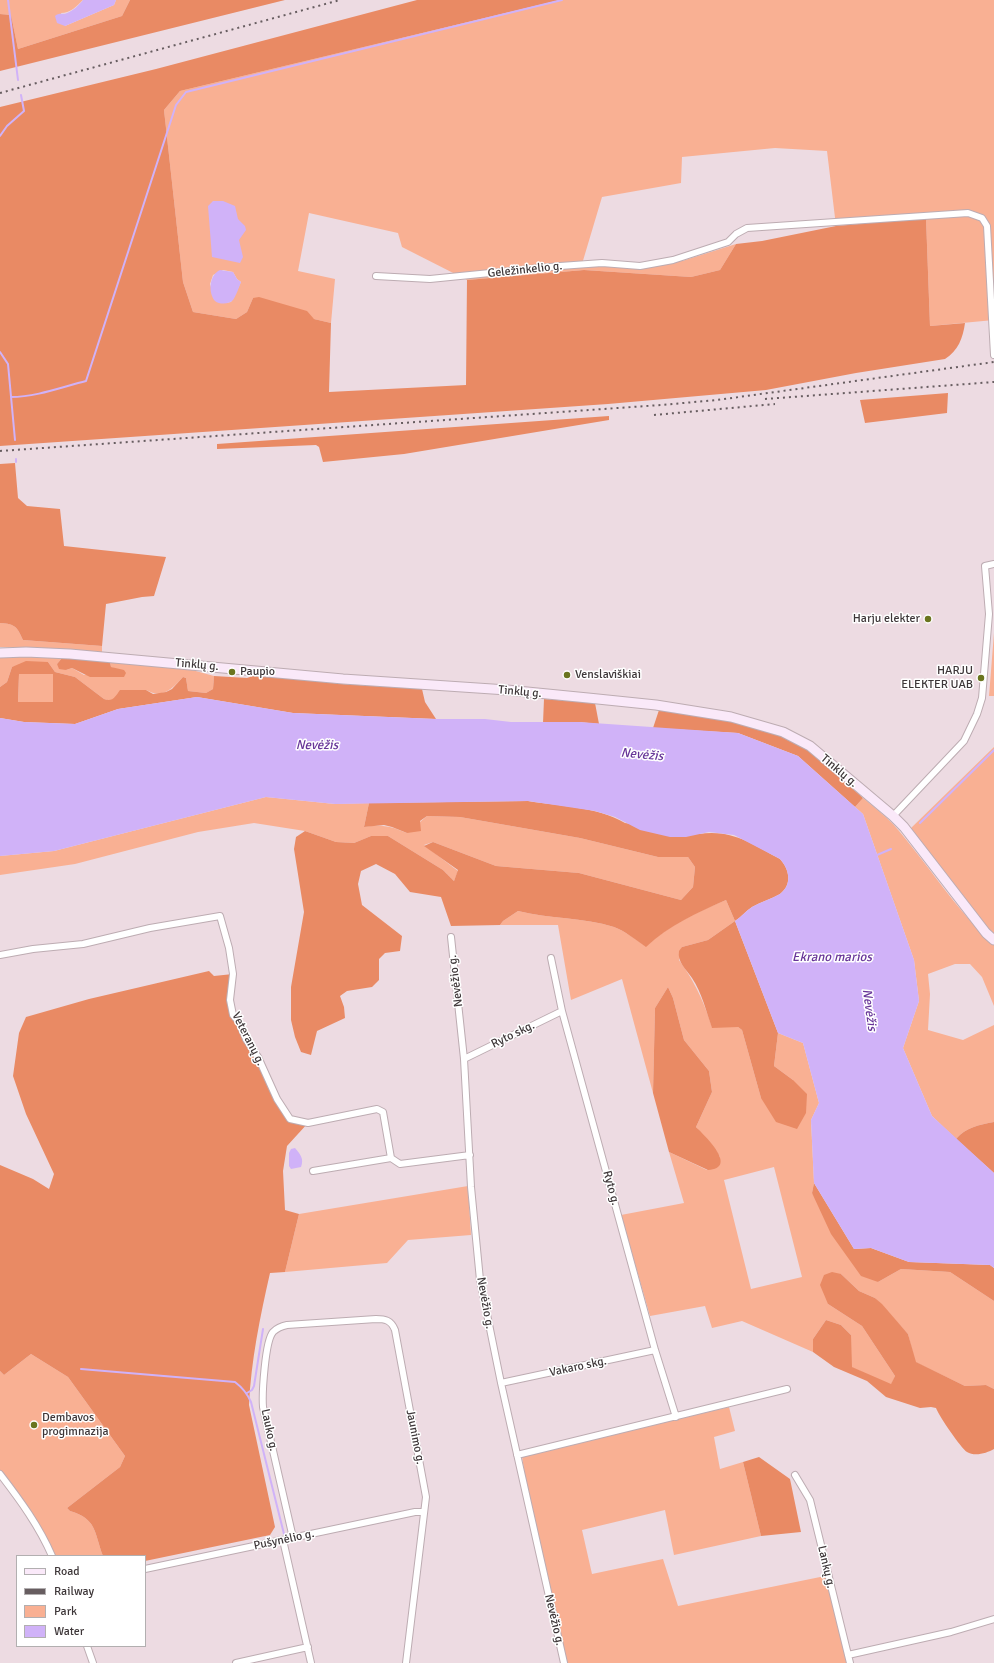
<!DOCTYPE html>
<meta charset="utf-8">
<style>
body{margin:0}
#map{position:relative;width:994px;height:1663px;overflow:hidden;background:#eddbe2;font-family:Signika,sans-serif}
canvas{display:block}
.legend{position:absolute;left:16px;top:1555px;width:130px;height:92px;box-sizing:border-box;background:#fff;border:1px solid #b2afb0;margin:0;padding:5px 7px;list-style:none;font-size:12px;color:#3e3739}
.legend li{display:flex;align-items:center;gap:8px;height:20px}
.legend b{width:20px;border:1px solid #b2afb0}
</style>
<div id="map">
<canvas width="994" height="1663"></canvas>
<ul class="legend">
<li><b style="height:5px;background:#fae9f9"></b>Road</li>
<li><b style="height:5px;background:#675d60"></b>Railway</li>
<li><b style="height:11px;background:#f9b093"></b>Park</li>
<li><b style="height:11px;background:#d0b2f8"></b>Water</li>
</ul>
</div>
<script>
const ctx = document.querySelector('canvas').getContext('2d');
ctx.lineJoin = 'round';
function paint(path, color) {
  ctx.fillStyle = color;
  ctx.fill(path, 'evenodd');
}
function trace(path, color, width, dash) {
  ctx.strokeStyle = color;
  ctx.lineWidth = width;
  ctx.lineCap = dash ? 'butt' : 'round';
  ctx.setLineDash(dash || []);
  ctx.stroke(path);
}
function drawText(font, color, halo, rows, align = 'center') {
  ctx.font = font + ' Signika,sans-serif';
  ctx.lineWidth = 3;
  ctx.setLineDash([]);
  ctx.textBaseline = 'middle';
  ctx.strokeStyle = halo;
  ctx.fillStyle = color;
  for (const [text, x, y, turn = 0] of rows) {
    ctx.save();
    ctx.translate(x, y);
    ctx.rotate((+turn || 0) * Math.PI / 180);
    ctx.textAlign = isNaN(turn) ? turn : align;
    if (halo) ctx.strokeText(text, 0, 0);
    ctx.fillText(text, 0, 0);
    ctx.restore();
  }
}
paint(new Path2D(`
 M 0,0 L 83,0 C 76,7 70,13 61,13 L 65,26 L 114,5 L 116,0 L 130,0 L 122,16 L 18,49 L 11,15 L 0,14 Z
 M 560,0 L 994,0 L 994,320 L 930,326 L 926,218 L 836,226 L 827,151 L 775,148 L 682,157 L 681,183 L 602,197 L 582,264 L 625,265 L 673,260 L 682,261 L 736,244 L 720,270 L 691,277 L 584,270 L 467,280 L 402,247 L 398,233 L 309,213 L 298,271 L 335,279 L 331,323 L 314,319 L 253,298 L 247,312 L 236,319 L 193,312 L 183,282 L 164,110 L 180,91 ZM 223,270 L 233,272 L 237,279 L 241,282 L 231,302 L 225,303 L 215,300 L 210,284 L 213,275 Z
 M 0,623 C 16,624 17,627 23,640 L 102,646 L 102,653 L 45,648 L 0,647 Z
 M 994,633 L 994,696 L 989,696 Z
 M 26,656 L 62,658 L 57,664 L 66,670 L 72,668 L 84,675 L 116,669 L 111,667 L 110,662 L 192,670 L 214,676 L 213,689 L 206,693 L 188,691 L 186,678 L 183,677 C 172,689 163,699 146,690 L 110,701 L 104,699 L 75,677 L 55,672 L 48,662 L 12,667 L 7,682 L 0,687 L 0,658 Z
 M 19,674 L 53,674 L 53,702 L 18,702 Z
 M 994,747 L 994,940 L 910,829 Z
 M 266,797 L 335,804 L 369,803 L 364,827 C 381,824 391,826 407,833 L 427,816 L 460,817 L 580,838 L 658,857 L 688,857 L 695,867 L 693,887 L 681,900 L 579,873 L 496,866 L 433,842 L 424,845 L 458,871 L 454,881 L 443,870 L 388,836 L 371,836 L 354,843 L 336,842 L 305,831 L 254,823 L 198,832 L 75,864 L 0,875 L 0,856 L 54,851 Z
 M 863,798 C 873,806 884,815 893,824 C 928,864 955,909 994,945 L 994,1006 L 982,977 L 970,964 L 955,964 L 928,974 L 930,994 L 928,1030 L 963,1040 L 994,1025 L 994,1122 C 979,1125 966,1127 956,1139 L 932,1116 L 903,1048 L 919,1001 L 914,960 L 863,814 L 855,807 Z
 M 726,900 L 735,921 L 708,940 L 682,947 L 679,960 C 696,984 703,1000 712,1027 L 738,1027 L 742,1030 L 761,1098 L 793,1080 L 774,1066 L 778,1033 L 803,1043 L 819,1103 L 811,1120 L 814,1183 L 812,1193 L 878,1282 L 901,1269 L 950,1272 L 994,1301 L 994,1389 L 986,1385 L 965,1386 L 915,1362 L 908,1334 L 875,1298 L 859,1291 L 841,1274 L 828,1304 L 862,1326 L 895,1376 L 891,1385 L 851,1367 L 851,1335 L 841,1325 L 826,1320 L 813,1339 L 813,1352 L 742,1321 L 712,1328 L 705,1306 L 650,1316 L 621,1215 L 684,1203 L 669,1152 L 707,1170 L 720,1157 L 717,1152 L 696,1127 L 712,1092 L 709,1071 L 684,1040 L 673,998 L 668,987 L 655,1008 L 653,1093 L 622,979 L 571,1000 L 558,925 L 500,925 L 503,921 L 518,911 C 549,919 583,917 614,927 C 625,931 636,940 646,946 C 669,925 697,912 726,900 ZM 774,1167 L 802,1277 L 751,1289 L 724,1180 Z
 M 468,1186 L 471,1235 L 408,1240 L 387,1263 L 285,1272 L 299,1214 Z
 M 31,1354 L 68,1377 L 125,1456 L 120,1467 L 67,1508 L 70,1511 C 97,1519 94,1532 103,1556 L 52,1556 L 0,1474 L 0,1371 L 4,1375 Z
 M 729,1407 L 735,1431 L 714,1437 L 720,1469 L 743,1462 L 761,1536 L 674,1555 L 665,1510 L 582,1530 L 592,1574 L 663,1559 L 678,1606 L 830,1575 L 839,1631 L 847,1663 L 564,1663 L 526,1485 L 522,1456 Z`), '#f9b093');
paint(new Path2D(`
 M 130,0 L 285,0 L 0,71 L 0,14 L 11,15 L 18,49 L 122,16 Z
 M 417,0 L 560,0 L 180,91 L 164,110 L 183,282 L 193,312 L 236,319 L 247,312 L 253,298 L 259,297 L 307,311 L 314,319 L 331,323 L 329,392 L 466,385 L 467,280 L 584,270 L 691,277 L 720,270 L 736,244 L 762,241 L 836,226 L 926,218 L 930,326 L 965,323 C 963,338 958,351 945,359 L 856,373 L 766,390 L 608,404 L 0,446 L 0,107 L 156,69 Z
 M 948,393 L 947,413 L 865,423 L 860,400 Z
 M 609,416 L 609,420 L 404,454 L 323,462 L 319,447 L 316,445 L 217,449 L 217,444 Z
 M 15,463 L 18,498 L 27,506 L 60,509 L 64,546 L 166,557 L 154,596 L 142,597 L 106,604 L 102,646 L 23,640 C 17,627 16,624 0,623 L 0,464 Z
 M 62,658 L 110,662 L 111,667 L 124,670 L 126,673 L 124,677 L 90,677 L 72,668 L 66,670 L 59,669 L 57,664 Z
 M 26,661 L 48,662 L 55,672 L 75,677 L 104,699 C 113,702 115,697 120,690 L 146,690 L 153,694 L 166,692 L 172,689 L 183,677 L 186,678 L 188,691 L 206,693 L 213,689 L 214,676 L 247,678 L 256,675 L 342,684 L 422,689 L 425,702 L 436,719 L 293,713 L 197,697 L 118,709 L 75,724 L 24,722 L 0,718 L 0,687 L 7,682 L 12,667 ZM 19,674 L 53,674 L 53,702 L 18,702 Z
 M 544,699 L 595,703 L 599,724 L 579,722 L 543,723 Z
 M 659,710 C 704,717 771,723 807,750 C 827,765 845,782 863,798 L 855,807 L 798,756 L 738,733 L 653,728 Z
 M 528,801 C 558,806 599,807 625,823 L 699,834 C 732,829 752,844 780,859 C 789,869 793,884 780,894 C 771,899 761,902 752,907 C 746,911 741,917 735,921 L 778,1033 L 774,1066 L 793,1080 L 807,1094 L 806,1113 L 797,1129 L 776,1122 L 761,1098 L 742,1030 L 738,1027 L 712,1028 C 706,1011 702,993 692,978 C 686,969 677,962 679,951 L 682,947 L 708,940 L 735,921 L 726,900 C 697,913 669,925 646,947 C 636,940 625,931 614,927 C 583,917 549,919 518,911 L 503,921 L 500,925 L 451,926 L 441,897 L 410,892 L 395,874 L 376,864 L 361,871 L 358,884 L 362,905 L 402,936 L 400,951 L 385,953 L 379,959 L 379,980 L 372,987 L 347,991 L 340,996 L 344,1007 L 345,1018 L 317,1031 L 311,1055 L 301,1052 L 295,1037 L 291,1020 L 291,987 L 304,912 L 294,849 L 296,837 L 305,831 L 336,842 L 354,843 L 371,836 L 388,836 L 443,870 L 454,881 L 458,870 L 424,846 L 433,842 L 496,866 L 579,873 L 681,900 L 693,887 L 695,867 L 688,857 L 658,857 L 580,838 L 460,817 L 427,816 L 420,821 L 421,831 L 407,833 L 392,827 L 384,825 L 364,827 L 369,803 Z
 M 209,971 L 214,976 L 233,974 L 230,991 L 234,1015 L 290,1119 L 308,1123 L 287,1146 L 283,1171 L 285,1210 L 299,1214 L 285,1272 L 270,1273 C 260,1317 251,1361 249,1405 L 275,1527 L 270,1535 L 145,1561 L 145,1556 L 103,1556 C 94,1532 97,1519 70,1511 L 67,1508 L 120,1467 L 125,1456 L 68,1377 L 31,1354 L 4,1375 L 0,1371 L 0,1165 L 33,1179 L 49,1189 L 54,1174 L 26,1114 L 13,1076 L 19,1033 L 26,1017 L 89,999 Z
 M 668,987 L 673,998 L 684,1040 L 709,1071 L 712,1092 L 696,1127 C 705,1136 739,1168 708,1170 L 669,1152 L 653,1093 L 655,1008 Z
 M 994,1122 L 994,1173 L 956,1139 C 966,1127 979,1125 994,1122 Z
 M 814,1183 L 854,1249 L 871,1248 L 909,1262 L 990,1265 L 994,1268 L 994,1301 L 950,1272 L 901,1269 L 878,1282 L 861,1276 L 831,1234 L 812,1193 Z
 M 832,1272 L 841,1274 L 859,1291 L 875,1298 L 882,1304 L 908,1334 L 916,1362 L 965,1386 L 986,1385 L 994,1389 L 994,1449 C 987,1453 975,1457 967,1452 C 961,1448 939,1416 936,1408 L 931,1407 L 920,1408 L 886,1397 L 867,1381 L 834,1367 L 813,1352 L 813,1339 L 826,1320 L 841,1325 L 851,1335 L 852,1367 L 891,1384 L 895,1376 L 862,1326 L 828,1304 L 820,1285 L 824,1275 Z
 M 759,1457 L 790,1479 L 801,1532 L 761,1536 L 743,1462 Z`), '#e98a64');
paint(new Path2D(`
 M 83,0 L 116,0 L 114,5 L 65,26 L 57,23 L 55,16 C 59,12 63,15 67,13 C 73,11 79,5 83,0 Z
 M 213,201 L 223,201 L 235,206 L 238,219 L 245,226 L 246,230 L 239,240 L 243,257 L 240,263 L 212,257 L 208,206 Z
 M 220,270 L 233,272 L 237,279 L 241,282 C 240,285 235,298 233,300 C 230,304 220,305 215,301 C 208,293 209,275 220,270 Z
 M 197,697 L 293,713 L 436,719 L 485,719 L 511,722 L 579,722 L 738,733 L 798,756 L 863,814 L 914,960 L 919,1001 L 903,1048 L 932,1116 L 994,1173 L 994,1268 L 990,1265 L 909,1262 L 871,1248 L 854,1249 L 814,1183 L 811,1120 L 819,1103 L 803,1043 L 778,1033 L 735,921 C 741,917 746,911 752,907 C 761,902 771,899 780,894 C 793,884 789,869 780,859 L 734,835 L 709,832 L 686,837 L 670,837 L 640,830 L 615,817 L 595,811 L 528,801 L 335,804 L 266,797 L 54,851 L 0,856 L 0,718 L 24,722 L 75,724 L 118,709 Z
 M 295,1148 C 301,1155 304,1159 301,1167 L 291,1169 L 289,1166 L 289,1153 L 291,1149 Z`), '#d0b2f8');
trace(new Path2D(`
 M 8,0 L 18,80
 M 0,136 L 7,126 L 24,111 L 21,95
 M 0,352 L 8,364 L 15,440
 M 11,397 C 36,397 62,387 86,381 L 176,105 L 186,92 L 562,0
 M 16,459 L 16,462
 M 920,823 L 994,750
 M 877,855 L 891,849
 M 81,1369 L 235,1382 C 243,1388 247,1393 251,1402 L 284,1534
 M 247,1393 L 252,1390 L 254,1386 L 263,1329`), '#d0b2f8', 2);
const minor = new Path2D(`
 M 376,276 L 430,279 L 560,266 L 602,263 L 640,266 L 673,260 L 728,242 L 736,234 L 747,228 L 968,213 L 982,218 L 987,226 L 994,355
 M 893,816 L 964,741 L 977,714 L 982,698 L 989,614 L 985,566 L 994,564
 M 451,937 L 464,1059 L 471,1187 L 480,1280 L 501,1383 L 564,1663
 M 0,955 L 33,949 L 83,944 L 150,928 L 220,916 L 229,948 L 233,974 L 230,1000 L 233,1015 L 239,1022 L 246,1039 L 258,1057 L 277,1099 L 290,1119 L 308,1123 L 377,1109 L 383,1112 L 391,1158 L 400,1164 L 470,1155
 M 551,958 L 562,1011 L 655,1350 L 676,1417
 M 464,1059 L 562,1011
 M 313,1171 L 391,1158
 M 501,1383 L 655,1350
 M 517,1455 L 787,1389
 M 0,1474 C 20,1500 39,1526 52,1556
 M 795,1475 L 810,1500 L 850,1663
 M 293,1538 L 263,1407 C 262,1394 265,1341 273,1332 C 277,1328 282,1326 287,1325 L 376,1319 C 385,1319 391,1320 395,1330 L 426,1497 L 406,1663
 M 283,1540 L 311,1663
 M 145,1569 L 415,1512 L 423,1512
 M 87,1646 L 93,1663
 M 848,1655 L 951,1632 L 994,1619
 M 236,1663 L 308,1647`);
const secondary = new Path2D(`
 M 0,653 L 26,652 L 70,654 L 343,679 L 507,690 L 588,698 L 656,705 L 731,717 L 783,732 L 810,746 L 893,816 L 904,827 L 986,933 L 994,940`);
trace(minor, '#bdacb2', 8);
trace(secondary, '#bdacb2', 11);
trace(minor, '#fff', 6);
trace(secondary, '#fae9f9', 9);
trace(new Path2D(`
 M 0,93 L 340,0
 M 765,399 L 994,382
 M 654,415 L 775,404
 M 0,451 L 661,405 L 717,400 L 994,362`), '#675d60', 2, [2, 4]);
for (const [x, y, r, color] of [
 [928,619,4,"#6a751f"],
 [232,672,4,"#6a751f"],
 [567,675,4,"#6a751f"],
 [981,678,4,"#6a751f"],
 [34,1425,4,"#6a751f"]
]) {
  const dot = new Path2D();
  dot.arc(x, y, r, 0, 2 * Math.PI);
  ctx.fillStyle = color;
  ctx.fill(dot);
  trace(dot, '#fff', 1.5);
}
drawText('12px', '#3e3739', '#fff', [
 ["Geležinkelio g.",525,270,-6],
 ["Tinklų g.",197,665,5],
 ["Tinklų g.",520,692,5],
 ["Tinklų g.",839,771,40],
 ["Nevėžio g.",456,981,-97],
 ["Ryto skg.",513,1035,-26],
 ["Veteranų g.",248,1039,63],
 ["Ryto g.",611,1188,75],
 ["Nevėžio g.",485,1303,80],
 ["Vakaro skg.",578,1367,-12],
 ["Lauko g.",269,1430,78],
 ["Jaunimo g.",415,1437,79],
 ["Pušynėlio g.",284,1540,-12],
 ["Lankų g.",826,1567,77],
 ["Nevėžio g.",554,1620,77]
]);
drawText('12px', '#3e3739', '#fff', [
 ["Harju elekter",920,619,"right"],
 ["HARJU",973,671,"right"],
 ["ELEKTER UAB",973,685,"right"],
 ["Paupio",240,672],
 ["Venslaviškiai",575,675],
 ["Dembavos",42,1418],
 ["progimnazija",42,1432]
], 'left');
drawText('italic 13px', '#673598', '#fff', [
 ["Nevėžis",317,746],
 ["Nevėžis",642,755,5],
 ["Ekrano marios",832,958],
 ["Nevėžis",869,1010,82]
]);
</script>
